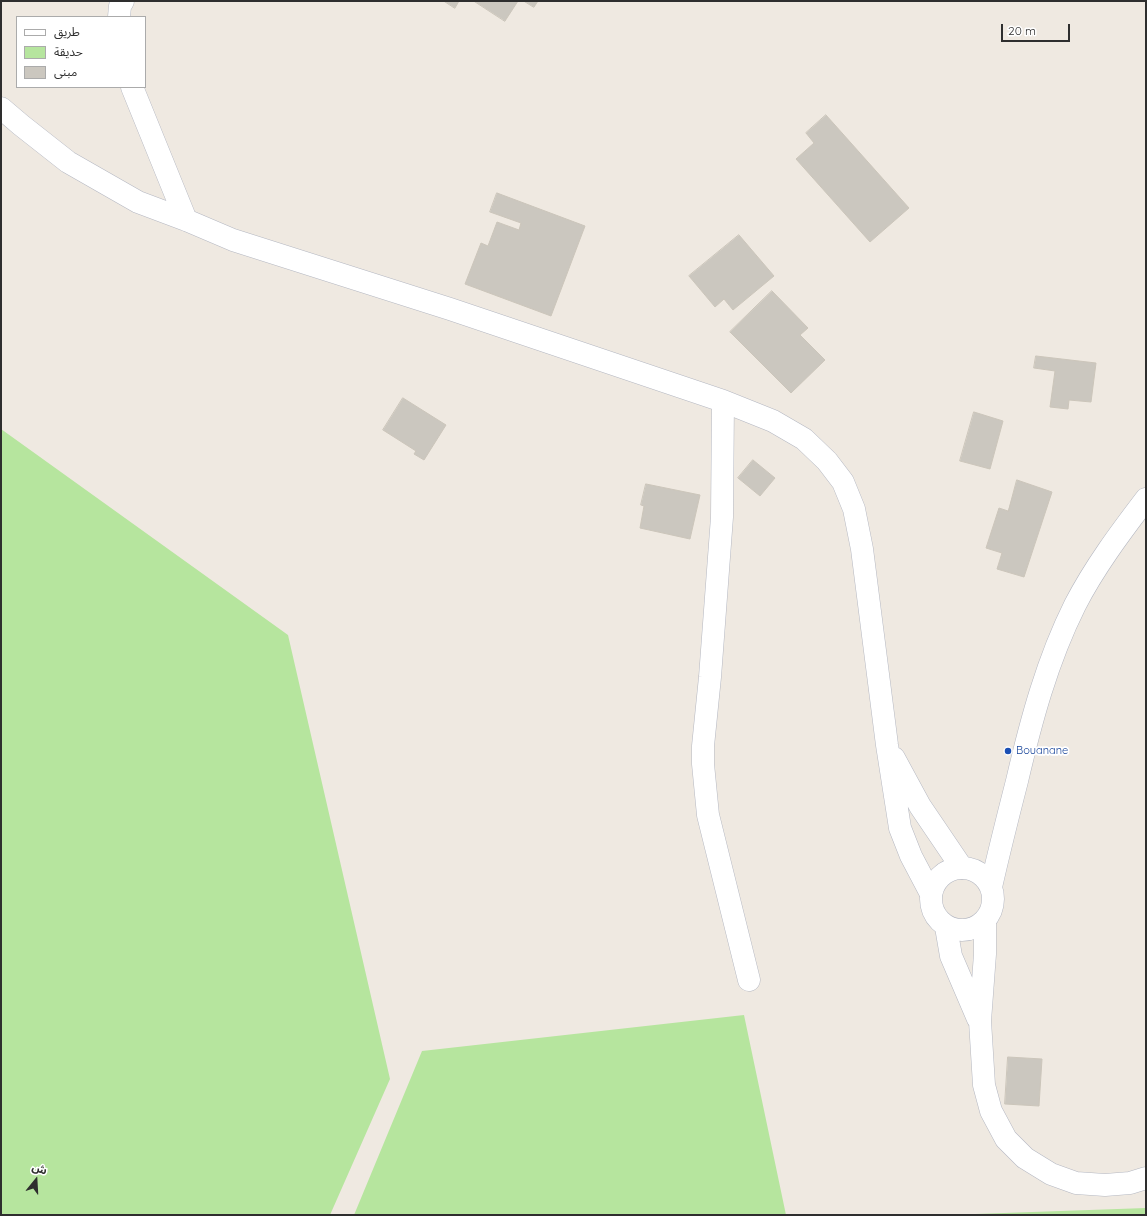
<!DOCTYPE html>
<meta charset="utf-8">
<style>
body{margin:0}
#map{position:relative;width:1147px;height:1216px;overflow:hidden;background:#efe9e1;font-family:Quicksand,"Noto Sans Arabic",sans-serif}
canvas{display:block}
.frame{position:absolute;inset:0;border:2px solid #2e2e2e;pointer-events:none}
.legend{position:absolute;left:16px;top:16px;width:130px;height:72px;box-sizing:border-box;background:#fff;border:1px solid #ababab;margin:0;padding:5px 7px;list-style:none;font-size:12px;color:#2e2e2e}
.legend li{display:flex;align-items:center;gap:8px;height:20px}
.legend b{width:20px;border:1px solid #ababab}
.north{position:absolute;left:16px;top:1160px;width:40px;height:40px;-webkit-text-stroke:3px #fff;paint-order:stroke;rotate:18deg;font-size:11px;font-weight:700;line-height:16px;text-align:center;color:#2e2e2e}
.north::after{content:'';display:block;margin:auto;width:14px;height:18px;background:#2e2e2e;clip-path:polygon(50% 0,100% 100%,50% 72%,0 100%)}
.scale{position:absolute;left:1001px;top:24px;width:69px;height:18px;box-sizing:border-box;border:2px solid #2e2e2e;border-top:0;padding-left:5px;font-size:12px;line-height:14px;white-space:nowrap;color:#2e2e2e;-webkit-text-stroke:3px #fff;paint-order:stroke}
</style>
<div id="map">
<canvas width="1147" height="1216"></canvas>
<div class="frame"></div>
<ul class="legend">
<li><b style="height:5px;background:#fff"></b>طريق</li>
<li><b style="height:11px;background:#b6e59e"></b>حديقة</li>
<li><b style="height:11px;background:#cbc7bf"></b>مبنى</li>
</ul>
<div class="north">ش</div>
<div class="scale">20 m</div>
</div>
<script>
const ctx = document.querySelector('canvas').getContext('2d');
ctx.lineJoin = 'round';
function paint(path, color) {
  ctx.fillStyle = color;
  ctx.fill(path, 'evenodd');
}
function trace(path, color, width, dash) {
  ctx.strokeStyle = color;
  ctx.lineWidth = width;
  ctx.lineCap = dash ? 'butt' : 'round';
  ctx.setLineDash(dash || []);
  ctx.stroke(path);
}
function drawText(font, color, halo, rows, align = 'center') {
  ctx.font = font + ' Quicksand,sans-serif';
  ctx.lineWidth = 3.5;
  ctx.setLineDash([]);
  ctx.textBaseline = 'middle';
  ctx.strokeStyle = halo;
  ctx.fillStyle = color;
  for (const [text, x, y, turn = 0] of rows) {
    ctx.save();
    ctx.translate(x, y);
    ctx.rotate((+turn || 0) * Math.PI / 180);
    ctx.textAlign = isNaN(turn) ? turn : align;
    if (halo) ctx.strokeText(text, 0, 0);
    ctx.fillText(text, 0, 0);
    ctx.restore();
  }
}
paint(new Path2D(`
 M 1,429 L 288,635 L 390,1079 L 330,1215 L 1,1215 Z
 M 744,1015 L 786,1215 L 354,1215 L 422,1051 Z
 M 1146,1208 L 1146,1215 L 947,1215 Z`), '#b6e59e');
const building = new Path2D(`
 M 444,1 L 459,1 L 455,8 Z
 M 474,1 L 518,1 L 505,21 Z
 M 524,1 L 538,1 L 534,7 Z
 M 826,115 L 909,208 L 870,242 L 796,159 L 814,143 L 806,133 Z
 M 497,193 L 585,226 L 551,316 L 465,284 L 481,243 L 488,246 L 497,222 L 519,230 L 521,223 L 490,212 Z
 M 739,235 L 774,276 L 733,310 L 724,299 L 715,307 L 689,276 Z
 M 772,291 L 808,328 L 800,335 L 825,360 L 791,393 L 730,332 Z
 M 1036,356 L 1096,363 L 1091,402 L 1069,400 L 1068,409 L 1050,407 L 1055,371 L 1034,368 Z
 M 403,398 L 446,425 L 424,460 L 414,454 L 416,451 L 383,430 Z
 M 974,412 L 1003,421 L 990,469 L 960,461 Z
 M 753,460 L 775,478 L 760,496 L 738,478 Z
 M 1017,480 L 1052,492 L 1024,577 L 997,569 L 1002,553 L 986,548 L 999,508 L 1008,511 Z
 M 646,484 L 700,495 L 690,539 L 640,528 L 644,506 L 641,505 Z
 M 1008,1057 L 1042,1059 L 1039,1106 L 1005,1104 Z`);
paint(building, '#cbc7bf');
trace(building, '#cbc5ba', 1);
const street = new Path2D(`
 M 119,17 L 120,6 L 123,1
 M 132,87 L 186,220
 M 1,108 L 21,125 L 68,162 L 138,202 L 186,220 L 233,240 L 450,309 L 723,401 L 773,421 L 804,439 L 827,461 L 843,482 L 854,509 L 862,549 L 887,745 L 900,828 L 911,856 L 931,894
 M 723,401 L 722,517 L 710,677 L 703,746 L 703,764 L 708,815 L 749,980
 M 894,758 L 920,806 L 962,868`);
const secondary = new Path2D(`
 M931 899a31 31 0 1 1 62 0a31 31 0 1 1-62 0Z
 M 991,887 C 999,852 1008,816 1017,781 C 1031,721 1047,661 1075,605 C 1094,568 1120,533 1146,499
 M 985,922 L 985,954 L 980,1021 L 984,1085 L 991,1111 L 1006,1139 L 1025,1158 L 1051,1174 L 1076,1183 L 1105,1185 L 1130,1183 L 1146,1178
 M 946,927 L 951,956 L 978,1019`);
trace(street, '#b4b7c1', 23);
trace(secondary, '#b4b7c1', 23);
trace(street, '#fff', 22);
trace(secondary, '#fff', 22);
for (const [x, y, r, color] of [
 [1008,751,4,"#1a4fb4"]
]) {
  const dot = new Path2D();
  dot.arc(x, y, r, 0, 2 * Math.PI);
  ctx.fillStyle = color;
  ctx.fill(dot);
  trace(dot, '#fff', 1.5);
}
drawText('11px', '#164399', '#fff', [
 ["Bouanane",1016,751]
], 'left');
</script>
